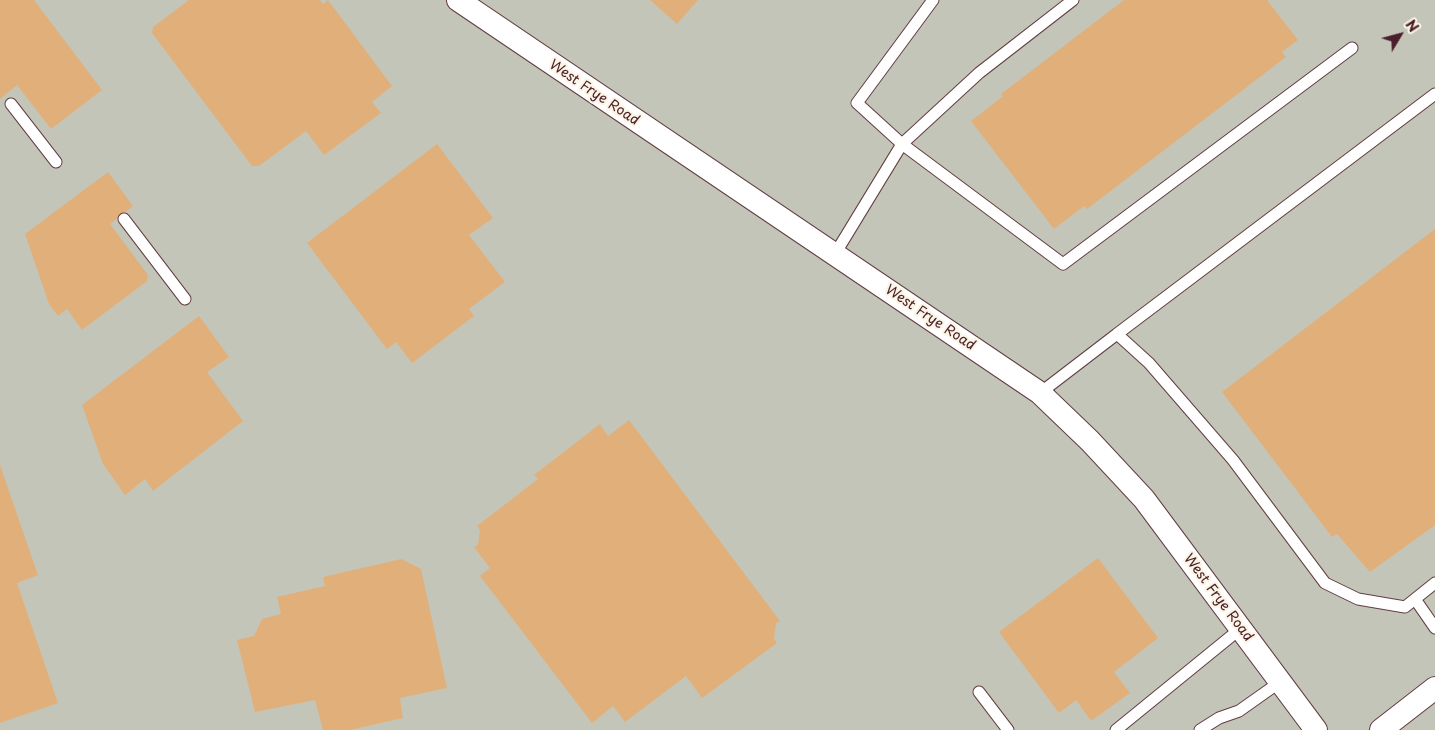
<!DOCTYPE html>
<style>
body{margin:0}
#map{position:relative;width:1435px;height:730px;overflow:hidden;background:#f3e6ca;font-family:"Playpen Sans",sans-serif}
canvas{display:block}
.north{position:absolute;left:1375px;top:10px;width:50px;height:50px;-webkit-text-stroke:4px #fcf5e5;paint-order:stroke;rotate:53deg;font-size:14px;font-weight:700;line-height:20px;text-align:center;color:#4a1f2b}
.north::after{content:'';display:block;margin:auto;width:18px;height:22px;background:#4a1f2b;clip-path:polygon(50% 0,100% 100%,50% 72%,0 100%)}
</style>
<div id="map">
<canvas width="1435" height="730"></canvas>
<div class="north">N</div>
</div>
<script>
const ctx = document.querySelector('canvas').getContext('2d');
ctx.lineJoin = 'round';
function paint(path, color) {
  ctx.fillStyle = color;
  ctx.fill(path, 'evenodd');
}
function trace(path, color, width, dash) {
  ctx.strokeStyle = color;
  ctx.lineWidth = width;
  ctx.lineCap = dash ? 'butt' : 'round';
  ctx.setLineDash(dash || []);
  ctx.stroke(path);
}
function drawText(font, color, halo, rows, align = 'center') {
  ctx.font = font + ' "Playpen Sans",sans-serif';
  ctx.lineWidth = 4.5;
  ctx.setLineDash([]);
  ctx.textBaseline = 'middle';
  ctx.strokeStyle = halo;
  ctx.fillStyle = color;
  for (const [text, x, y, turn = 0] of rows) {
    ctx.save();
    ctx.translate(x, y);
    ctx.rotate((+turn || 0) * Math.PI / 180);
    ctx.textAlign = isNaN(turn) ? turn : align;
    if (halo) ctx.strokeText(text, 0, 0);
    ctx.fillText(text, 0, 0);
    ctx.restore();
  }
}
paint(new Path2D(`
 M 0,0 L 1435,0 L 1435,730 L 0,730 Z`), '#c4c5b9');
paint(new Path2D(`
 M 0,0 L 34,0 L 102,90 L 51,129 L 17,85 L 0,99 Z
 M 189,0 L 320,0 L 323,4 L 328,0 L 392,86 L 372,102 L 381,113 L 324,155 L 306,131 L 259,166 L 252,166 L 152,33 L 153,27 Z
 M 650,0 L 698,0 L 677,24 Z
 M 1124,0 L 1267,0 L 1298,40 L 1282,52 L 1286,57 L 1087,209 L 1084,206 L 1054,229 L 971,121 L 1003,96 L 1001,94 Z
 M 437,144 L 493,218 L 469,235 L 505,282 L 469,309 L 474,316 L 412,363 L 396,342 L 387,349 L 307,243 Z
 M 108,172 L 133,206 L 110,224 L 148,275 L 147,281 L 82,330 L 67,309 L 58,316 L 49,304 L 25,234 Z
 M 1435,229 L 1435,525 L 1370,572 L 1337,534 L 1332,537 L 1222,392 Z
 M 199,316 L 229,357 L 207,372 L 243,421 L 153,491 L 145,479 L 125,495 L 103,464 L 82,405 Z
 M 629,420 L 780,621 L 776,623 L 774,639 L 777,643 L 702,698 L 686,676 L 625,722 L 613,706 L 592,723 L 480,576 L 490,568 L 474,547 L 478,545 L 480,530 L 477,526 L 538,479 L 534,475 L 600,424 L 608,436 Z
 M 0,465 L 38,575 L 17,583 L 58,703 L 0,723 Z
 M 1098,558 L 1158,638 L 1114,672 L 1130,693 L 1091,721 L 1076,700 L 1059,713 L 999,632 Z
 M 401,559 L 421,569 L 447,688 L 400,698 L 403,718 L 350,730 L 323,730 L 315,700 L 255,712 L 237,640 L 254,636 L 262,619 L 281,614 L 277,597 L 325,586 L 323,577 Z`), '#e1b07a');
const service = new Path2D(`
 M 933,0 L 857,103 L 902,144 L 979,73 L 1073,0
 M 11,104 L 56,162
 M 124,219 L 185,299
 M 835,254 L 902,144 L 1063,264 L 1352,48
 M 1117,334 L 1435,94
 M 1040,393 L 1117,334 L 1149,363 L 1233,460 L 1325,583 L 1358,599 L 1405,607 L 1435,583
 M 1415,599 L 1435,628
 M 979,692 L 1008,730
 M 1116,730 L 1240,629
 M 1200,730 L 1219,718 L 1239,711 L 1280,682`);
const minor = new Path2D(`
 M 458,0 L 1040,393 L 1090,441 L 1144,499 L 1316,730
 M 1381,730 L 1435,688`);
trace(service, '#633d43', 13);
trace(minor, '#633d43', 24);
trace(service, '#fff', 11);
trace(minor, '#fff', 22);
drawText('14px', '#4a1f2b', '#fcf5e5', [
 ["West Frye Road",594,93,34],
 ["West Frye Road",930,318,34],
 ["West Frye Road",1218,598,53]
]);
</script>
